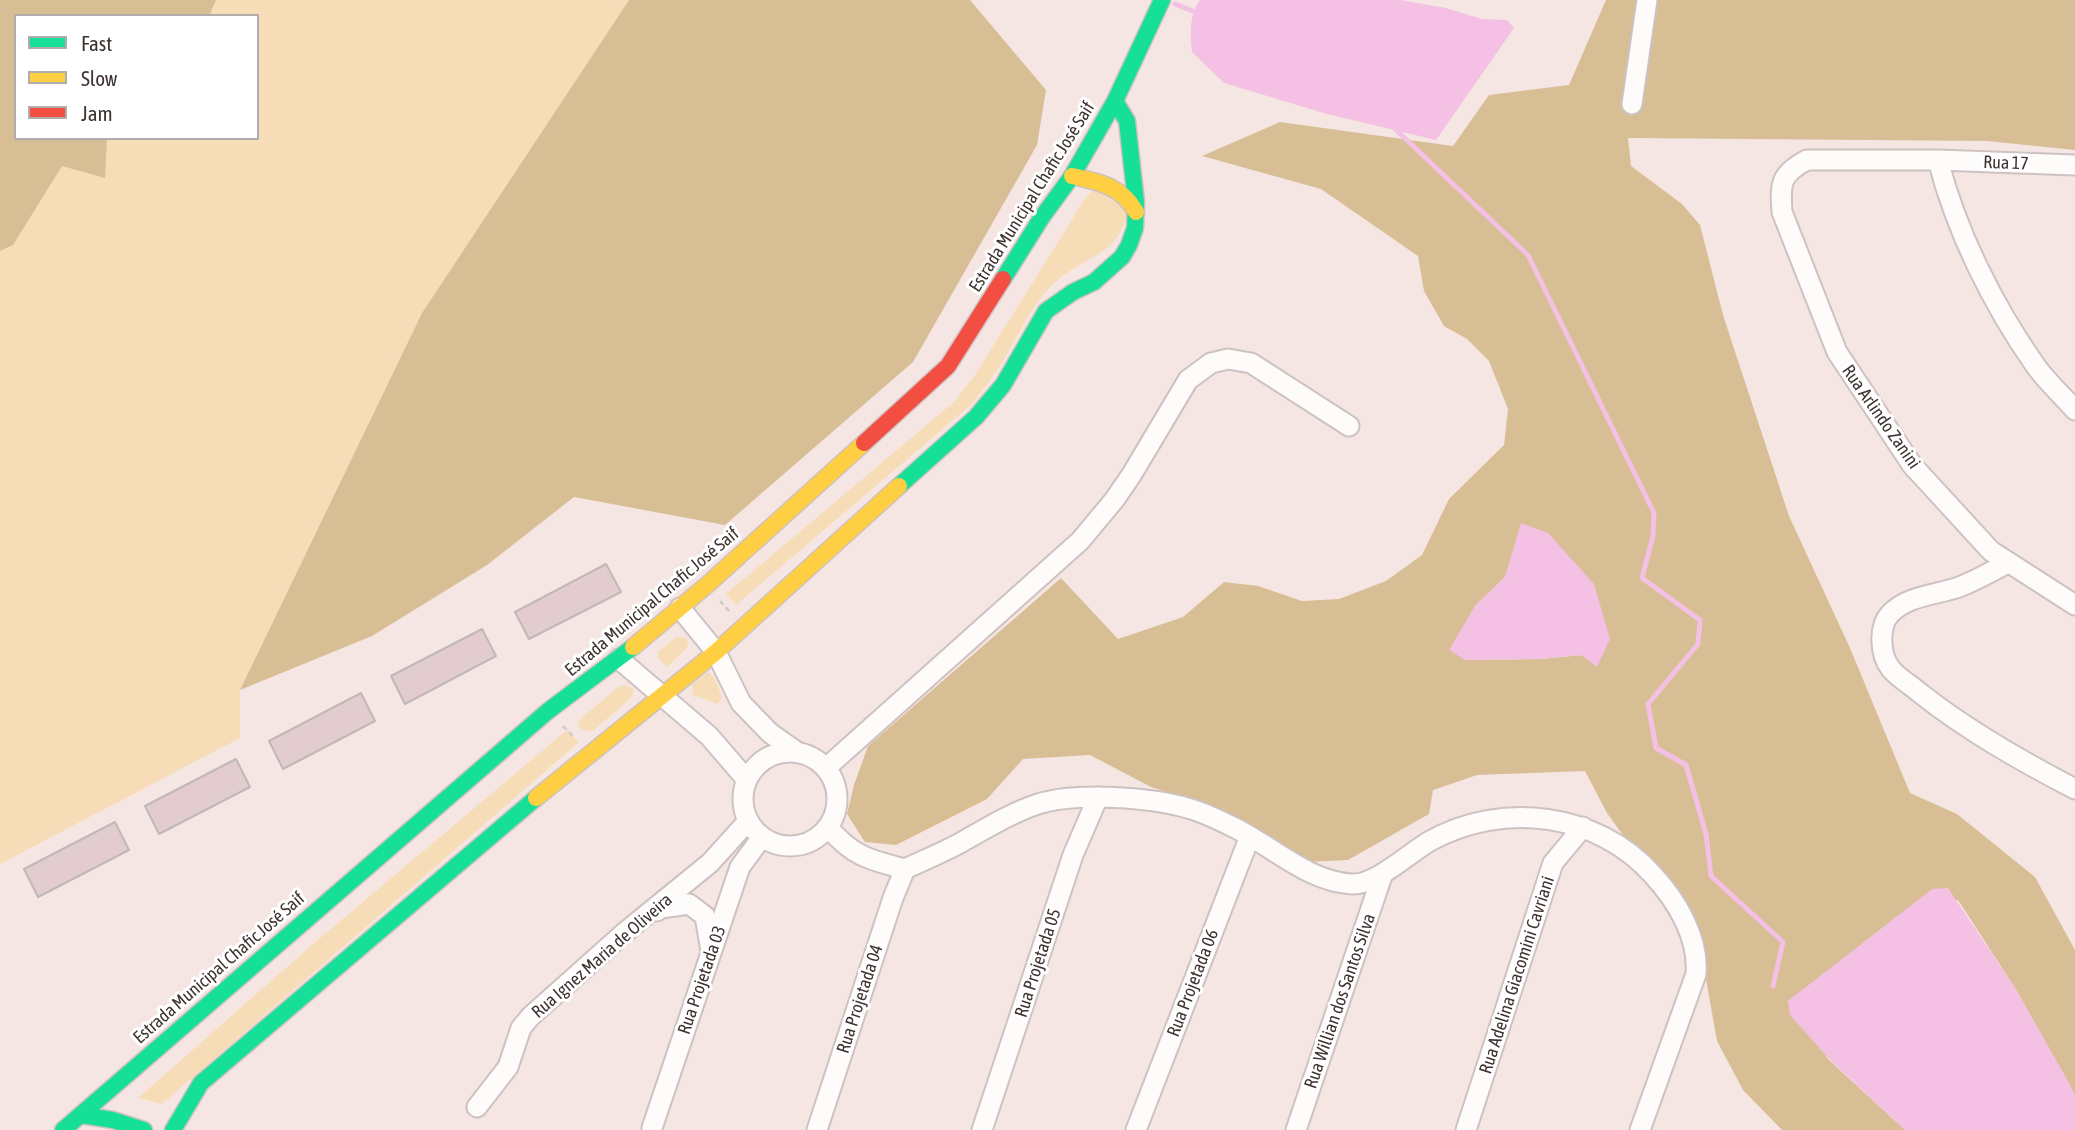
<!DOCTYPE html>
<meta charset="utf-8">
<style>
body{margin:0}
#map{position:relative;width:2075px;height:1130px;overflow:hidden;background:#f5e6e4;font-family:"Asap Condensed",sans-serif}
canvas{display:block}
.legend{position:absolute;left:14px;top:14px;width:245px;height:126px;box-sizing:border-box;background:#fff;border:2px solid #b2adad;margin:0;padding:9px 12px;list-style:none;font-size:21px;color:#3e3331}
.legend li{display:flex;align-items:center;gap:14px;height:35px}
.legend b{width:35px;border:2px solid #b2adad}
</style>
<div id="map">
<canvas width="2075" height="1130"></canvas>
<ul class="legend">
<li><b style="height:9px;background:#16e098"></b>Fast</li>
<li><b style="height:9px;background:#ffcf43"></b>Slow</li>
<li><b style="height:9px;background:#f24e42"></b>Jam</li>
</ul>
</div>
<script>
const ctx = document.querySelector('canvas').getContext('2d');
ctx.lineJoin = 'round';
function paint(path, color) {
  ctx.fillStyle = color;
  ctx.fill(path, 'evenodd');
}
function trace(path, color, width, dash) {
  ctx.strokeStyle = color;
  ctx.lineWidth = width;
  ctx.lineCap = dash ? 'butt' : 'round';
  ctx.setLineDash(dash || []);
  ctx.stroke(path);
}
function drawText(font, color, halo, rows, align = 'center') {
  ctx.font = font + ' "Asap Condensed",sans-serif';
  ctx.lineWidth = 6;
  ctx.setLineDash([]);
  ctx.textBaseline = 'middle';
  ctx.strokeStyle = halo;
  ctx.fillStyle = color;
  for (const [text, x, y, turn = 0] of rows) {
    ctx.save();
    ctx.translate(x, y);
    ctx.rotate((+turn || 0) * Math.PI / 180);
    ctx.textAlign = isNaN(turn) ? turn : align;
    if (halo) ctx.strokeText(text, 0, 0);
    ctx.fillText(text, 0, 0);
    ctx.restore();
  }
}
paint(new Path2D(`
 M 0,0 L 629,0 L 422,313 L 240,690 L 240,738 L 0,864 ZM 16,16 L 257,16 L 257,138 L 16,138 Z
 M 1095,189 L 1128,209 C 1119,256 1090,253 1059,279 C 1032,301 1019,336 1001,364 C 992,378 982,391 972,404 L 736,605 L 726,594 L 955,401 L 975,375 L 1086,197 Z
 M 676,637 L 687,638 L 688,647 L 667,667 L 658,658 L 658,652 Z
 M 708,672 L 714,677 L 722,697 L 718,704 L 693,695 L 692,684 Z
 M 625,685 L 634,689 L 631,698 L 593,731 L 582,730 L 578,723 L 581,718 L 620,686 Z
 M 567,730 L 579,742 L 162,1104 L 138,1098 L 313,944 Z`), '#f7ddb7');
paint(new Path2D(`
 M 0,0 L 216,0 L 209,16 L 16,16 L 16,138 L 107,138 L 105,178 L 62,166 L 13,245 L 0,251 Z
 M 629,0 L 970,0 L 1046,90 L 1037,145 L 913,362 L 725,525 L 574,497 L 487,565 L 372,636 L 240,690 L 422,313 Z
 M 1606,0 L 2075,0 L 2075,150 L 1987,141 L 1628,138 L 1631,166 L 1682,204 L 1700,225 L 1723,315 L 1789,516 L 1850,648 L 1910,793 L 1957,814 L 2035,877 L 2075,950 L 2075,1095 L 2015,988 L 1958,900 L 1812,984 L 1788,1001 L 1829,1060 L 1905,1130 L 1782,1130 L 1743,1090 L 1717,1041 L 1705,974 L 1630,845 L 1607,813 L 1585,771 L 1477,775 L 1433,790 L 1429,814 L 1348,860 L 1308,862 L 1224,810 L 1151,787 L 1090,755 L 1023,759 L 987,799 L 896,845 L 865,842 L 847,814 L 854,785 L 868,746 L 1061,578 L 1118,639 L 1183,617 L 1224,582 L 1258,586 L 1302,601 L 1339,599 L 1386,581 L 1422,555 L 1449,499 L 1504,445 L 1508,409 L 1489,361 L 1467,339 L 1444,326 L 1424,291 L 1418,256 L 1321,189 L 1202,156 L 1280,122 L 1453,146 L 1489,95 L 1569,85 ZM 1505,577 L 1598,667 L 1582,655 L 1540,659 L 1465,660 L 1475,606 Z`), '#d8be95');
paint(new Path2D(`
 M 1200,0 L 1400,0 L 1446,8 L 1482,19 L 1507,20 L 1514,28 L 1436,140 L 1327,114 L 1224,83 L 1192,52 C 1190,33 1189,16 1200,0 Z
 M 1521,523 L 1548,533 L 1594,584 L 1610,639 L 1597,667 L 1581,655 L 1540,659 L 1465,660 L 1449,650 L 1475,606 L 1505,577 Z
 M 1948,888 L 2015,988 L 2068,1081 L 2075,1095 L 2075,1130 L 1905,1130 L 1830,1060 L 1790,1015 L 1788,1001 L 1932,889 Z`), '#f4c0e3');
trace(new Path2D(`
 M 1175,4 L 1198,13
 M 1393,127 L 1528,255 L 1654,513 L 1653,536 L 1642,578 L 1700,620 L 1698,644 L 1648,704 L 1656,748 L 1686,765 L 1706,834 L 1711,876 L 1783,942 L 1773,986`), '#f4c0e3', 5);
const building = new Path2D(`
 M 606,564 L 621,592 L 529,639 L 515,612 Z
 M 482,629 L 496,656 L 405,704 L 391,676 Z
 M 361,693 L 375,721 L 283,769 L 269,741 Z
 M 236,759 L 250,787 L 159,834 L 145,806 Z
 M 115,822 L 129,850 L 38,897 L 24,869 Z`);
paint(building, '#e2cccf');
trace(building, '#c2b7b7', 2);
const street = new Path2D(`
 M 1632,104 L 1647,0
 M 1938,160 C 1956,231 1993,305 2035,365 C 2046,381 2062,395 2075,410
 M 2075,165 L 1938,160 L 1807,160 C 1780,174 1780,184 1782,212 L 1837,352 L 1912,465 L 1991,551 L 2075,605
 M 2008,563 C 1992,571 1976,581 1959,587 C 1937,595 1908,595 1890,614 C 1878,627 1880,656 1891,669 C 1898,678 1911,685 1920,693 C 1968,731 2021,761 2075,789
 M 680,608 L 716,652 L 741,703 L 770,733 L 797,752
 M 619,659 L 709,736 L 747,780
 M743 799a47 47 0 1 1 94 0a47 47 0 1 1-94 0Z
 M 826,768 L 1080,541 L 1115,499 L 1132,474 L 1188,380 L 1211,363 L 1228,359 L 1251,363 L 1349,426
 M 828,827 C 852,856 869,860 905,869 C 924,860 944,852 962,842 C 987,828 1011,813 1038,804 C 1077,792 1152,797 1191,809 C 1208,814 1223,822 1239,830 C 1275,849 1310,882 1352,884 C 1376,885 1409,853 1430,841 C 1502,801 1597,812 1653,875 C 1677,901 1699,938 1696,974 L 1640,1130
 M 657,911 L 661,908 L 689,904 L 705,916 L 711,951
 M 477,1107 L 508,1067 L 521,1028 L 531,1016 L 624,933 L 710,863 L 748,821
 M 652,1128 L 740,867 L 762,837
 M 817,1130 L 893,898 L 905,869
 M 982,1130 L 1073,855 L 1098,797
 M 1136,1130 L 1250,836
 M 1296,1130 L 1383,873
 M 1466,1130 L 1553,863 L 1583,827`);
const fast = new Path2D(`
 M 1003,279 L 1042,217 L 1072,176 L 1115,101 L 1162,0
 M 899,486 L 976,417 L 1003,385 L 1046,311 L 1073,292 L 1094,282 L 1122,257 L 1129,245 L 1135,228 L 1136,202 L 1127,121 L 1115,101
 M 81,1115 L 113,1120 L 144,1130
 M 63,1130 L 548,711 L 633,647
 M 173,1130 L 201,1083 L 536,798`);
const slow = new Path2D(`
 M 1072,176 C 1099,182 1122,186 1136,212
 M 633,647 L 707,585 L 864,443
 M 536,798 L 716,652 L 899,486`);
const jam = new Path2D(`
 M 864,443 L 948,366 L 1003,279`);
trace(street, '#cec2c1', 23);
trace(fast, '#cec2c1', 19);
trace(slow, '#cec2c1', 19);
trace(jam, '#cec2c1', 19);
trace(new Path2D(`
 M 720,601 L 730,612
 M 563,726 L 575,738`), '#cec8c7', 2.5, [5, 3.5]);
trace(street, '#fefbfb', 19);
trace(fast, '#16e098', 16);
trace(slow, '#ffcf43', 16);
trace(jam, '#f24e42', 16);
drawText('18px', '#3e3331', '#fff', [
 ["Rua 17",2006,163,2],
 ["Estrada Municipal Chafic José Saif",1032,197,-58],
 ["Rua Arlindo Zanini",1881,417,55],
 ["Estrada Municipal Chafic José Saif",652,602,-40],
 ["Rua Ignez Maria de Oliveira",602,956,-41],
 ["Rua Projetada 05",1038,963,-72],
 ["Estrada Municipal Chafic José Saif",219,968,-41],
 ["Rua Adelina Giacomini Cavriani",1517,975,-72],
 ["Rua Projetada 03",702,980,-71],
 ["Rua Projetada 06",1193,983,-69],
 ["Rua Projetada 04",860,999,-72],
 ["Rua Willian dos Santos Silva",1340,1001,-71]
]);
</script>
